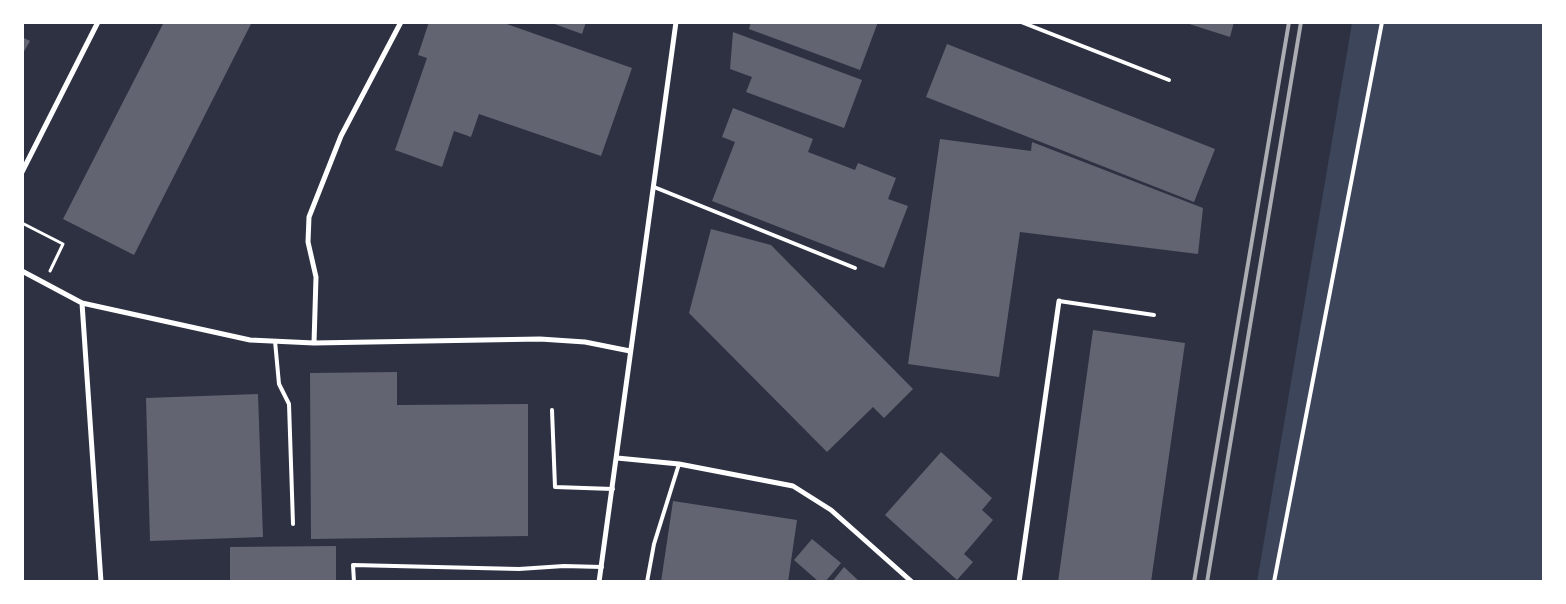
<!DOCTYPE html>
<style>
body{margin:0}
#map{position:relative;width:1566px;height:604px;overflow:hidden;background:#2d3142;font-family:Commissioner,sans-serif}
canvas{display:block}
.frame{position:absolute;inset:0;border:24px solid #fff;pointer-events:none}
</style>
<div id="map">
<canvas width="1566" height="604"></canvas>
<div class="frame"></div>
</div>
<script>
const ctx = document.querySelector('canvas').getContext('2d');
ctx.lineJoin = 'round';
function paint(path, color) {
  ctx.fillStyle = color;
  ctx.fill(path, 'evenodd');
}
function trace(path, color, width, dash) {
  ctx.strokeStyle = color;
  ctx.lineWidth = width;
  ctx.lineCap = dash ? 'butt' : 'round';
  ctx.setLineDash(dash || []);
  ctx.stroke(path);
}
paint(new Path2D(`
 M 1352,23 L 1543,23 L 1543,581 L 1257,582 Z`), '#3c4559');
paint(new Path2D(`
 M 164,22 L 252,22 L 134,255 L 63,219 Z
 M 429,22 L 501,22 L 632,68 L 601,156 L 479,114 L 471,137 L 454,131 L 442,167 L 395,150 L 427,58 L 418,55 Z
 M 549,22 L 586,22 L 582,34 Z
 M 751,22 L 878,22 L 860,70 L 749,29 Z
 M 1183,22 L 1234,22 L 1230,37 Z
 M 733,32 L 862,80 L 844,128 L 746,92 L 752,77 L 730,69 Z
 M 22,37 L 30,41 L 22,55 Z
 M 947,44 L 1215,149 L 1194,202 L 926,97 Z
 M 733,108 L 813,139 L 808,152 L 855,170 L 858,163 L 896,178 L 888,199 L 908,206 L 884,268 L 712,201 L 735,142 L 722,137 Z
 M 940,139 L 1031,151 L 1032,142 L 1203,208 L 1198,254 L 1020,232 L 999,377 L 908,364 Z
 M 711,229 L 771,245 L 913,389 L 884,418 L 873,407 L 827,452 L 689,313 Z
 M 1093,330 L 1185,343 L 1151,582 L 1058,582 Z
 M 397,372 L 397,405 L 528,404 L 528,536 L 311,539 L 310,373 Z
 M 258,394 L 263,537 L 150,541 L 146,398 Z
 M 941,452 L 992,498 L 982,510 L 993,520 L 964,554 L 973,562 L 957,580 L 885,515 Z
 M 673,501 L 797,520 L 788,582 L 661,582 Z
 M 812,539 L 841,563 L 825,582 L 819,582 L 794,560 Z
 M 336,546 L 336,582 L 230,582 L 230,547 Z
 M 844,567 L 860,582 L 832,582 Z`), '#626471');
trace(new Path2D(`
 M 22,223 L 63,244 L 50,271`), '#fff', 3);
trace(new Path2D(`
 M 1021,22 L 1169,80
 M 654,187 L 855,268
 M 1059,301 L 1154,315
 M 275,341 L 279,384 L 289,404 L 293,524
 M 552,410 L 555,487 L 613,489
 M 354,582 L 353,565 L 519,569 L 564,566 L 602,567
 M 647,582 L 654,544 L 679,464
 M 1274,582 L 1382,22`), '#fff', 4);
trace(new Path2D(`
 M 22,172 L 98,22
 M 22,271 L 82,303 L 250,340 L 314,343 L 540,339 L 585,342 L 630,351
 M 82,303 L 101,582
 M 314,343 L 316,277 L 308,242 L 309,217 L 341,136 L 401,22
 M 617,458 L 679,464 L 793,486 L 831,510 L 912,582
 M 599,582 L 676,22
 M 1019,582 L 1059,301`), '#fff', 5);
trace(new Path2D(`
 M 1194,582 L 1289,22
 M 1207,582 L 1301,22`), '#abadb3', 4);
</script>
